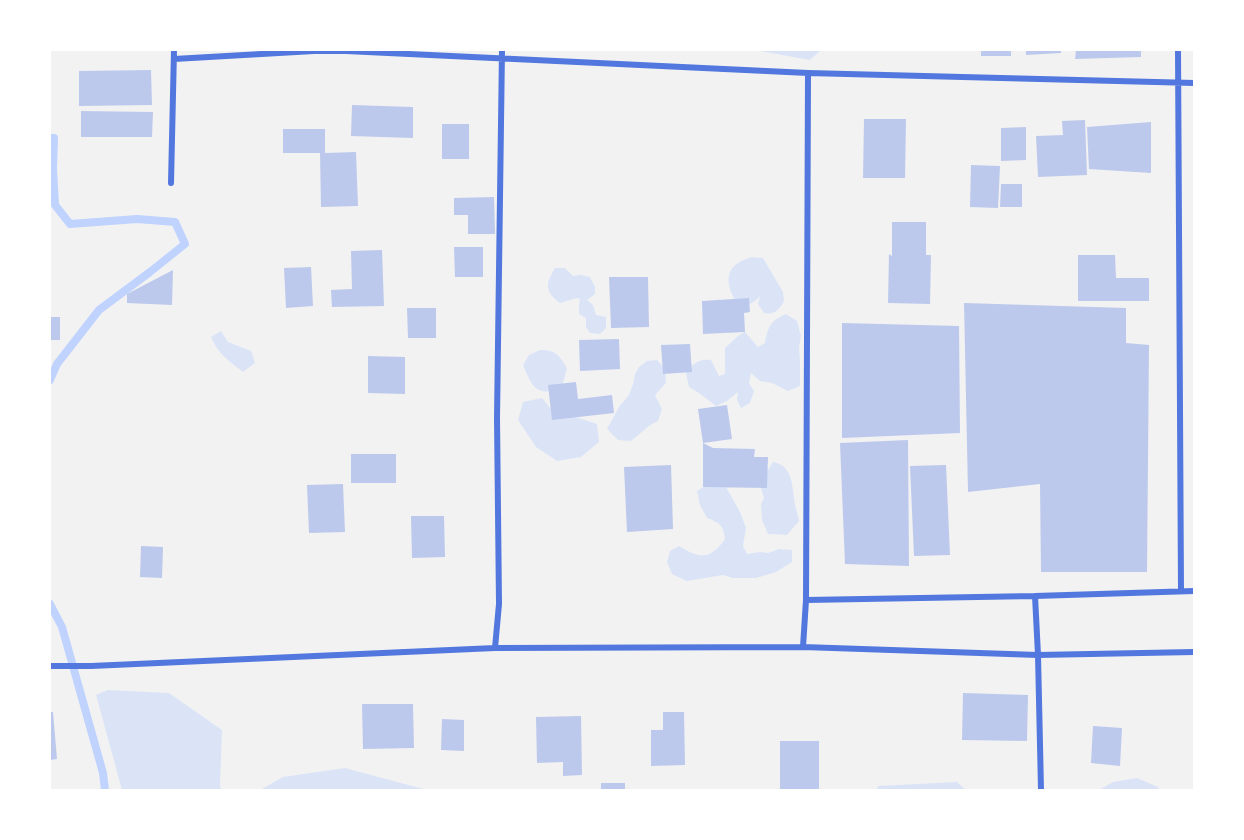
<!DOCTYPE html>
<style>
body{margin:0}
#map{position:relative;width:1244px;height:840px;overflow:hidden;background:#f2f2f2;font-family:"Libre Baskerville",serif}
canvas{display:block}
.frame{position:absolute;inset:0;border:51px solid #fff;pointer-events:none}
</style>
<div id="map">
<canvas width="1244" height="840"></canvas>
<div class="frame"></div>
</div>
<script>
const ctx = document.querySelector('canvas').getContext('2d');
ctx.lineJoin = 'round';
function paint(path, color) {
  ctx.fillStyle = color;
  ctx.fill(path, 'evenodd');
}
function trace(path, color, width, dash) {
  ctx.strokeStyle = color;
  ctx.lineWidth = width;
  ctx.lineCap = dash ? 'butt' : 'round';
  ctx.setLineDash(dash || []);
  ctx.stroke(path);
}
paint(new Path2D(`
 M 755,50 L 821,50 L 810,60 Z
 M 752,257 L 763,258 L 783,292 L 784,301 C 779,310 775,315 764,313 L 758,304 L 760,296 C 754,303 749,305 740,306 C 729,294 722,273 738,263 C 742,260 748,259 752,257 Z
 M 555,268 L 565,268 L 573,276 L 581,275 L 590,277 L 595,287 L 595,294 L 587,300 L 593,305 L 596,315 L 606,317 L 606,328 L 600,334 L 590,333 L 586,327 L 586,318 L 579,314 L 579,305 L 580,299 L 577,298 L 560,303 C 545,292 545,284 555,268 Z
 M 786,314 L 797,321 L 801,336 L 799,347 L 800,360 L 800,386 L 788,391 L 772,383 L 760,381 L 751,373 L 749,383 L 754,391 L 750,403 L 741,408 L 737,400 L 738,392 L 727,401 L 716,406 L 699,393 L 689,387 L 686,373 C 694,363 698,359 711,360 L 719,376 L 725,374 L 725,348 L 738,336 L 745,332 L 758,347 L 765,343 C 768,327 770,321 786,314 Z
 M 221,331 L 228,342 L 251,351 L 255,363 L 243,372 C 229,361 218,354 211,337 Z
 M 540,350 C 555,349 560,356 567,368 L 563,383 C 559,385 554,390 550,391 C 533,395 528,376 523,365 L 529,355 Z
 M 657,360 L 665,369 L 666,383 L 655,395 L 662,409 L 658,421 C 646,426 642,433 631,441 L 618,440 L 607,429 L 619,407 L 629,395 L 633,384 L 635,374 L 639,367 L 647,361 Z
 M 542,398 L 551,409 L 597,424 L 599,442 L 581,457 L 557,461 L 536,447 L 518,420 L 523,402 Z
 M 773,462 C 791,465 792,482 794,497 C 794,505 798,513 799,521 L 787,535 L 768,534 L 762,520 L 761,504 L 764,498 L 761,488 L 762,480 Z
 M 714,480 L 726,487 L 740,512 L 746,528 L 743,546 L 747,554 L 760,552 L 768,553 L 779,549 L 792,550 L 792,562 L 776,572 L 756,578 L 733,578 L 723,575 L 687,581 L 672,574 L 667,562 L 670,551 L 679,546 C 700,559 710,560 725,539 C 723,525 720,523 707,518 L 700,505 L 697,491 Z
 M 108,690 L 169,693 L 222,730 L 220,785 L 221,790 L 122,790 L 96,695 Z
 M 345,768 L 427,790 L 260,790 L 283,777 Z
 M 1137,778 L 1158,787 L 1158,790 L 1099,790 L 1113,782 Z
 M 957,782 L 966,790 L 877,790 L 878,786 Z`), '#dbe4f7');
trace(new Path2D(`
 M 50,138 L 54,138 L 53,168 L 55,205 L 70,224 L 137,219 L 175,222 L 185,244 L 150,272 L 99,310 L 57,364 L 50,380
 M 50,604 L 62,627 L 103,773 L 105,790`), '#bfd3fe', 8);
paint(new Path2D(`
 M 981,50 L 1011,50 L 1011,56 L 981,56 Z
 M 1026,50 L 1061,50 L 1061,53 L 1026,55 Z
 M 1076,50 L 1141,50 L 1141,57 L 1075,59 Z
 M 151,70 L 152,105 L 79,106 L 79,71 Z
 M 352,105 L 413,107 L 413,138 L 351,136 Z
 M 81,111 L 153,112 L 152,137 L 81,137 Z
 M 864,119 L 906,119 L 905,178 L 863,178 Z
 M 1085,120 L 1087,175 L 1038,177 L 1036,136 L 1063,135 L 1062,121 Z
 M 1151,122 L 1151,173 L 1089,169 L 1087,127 Z
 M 442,124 L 469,124 L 469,159 L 442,159 Z
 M 1026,127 L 1026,160 L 1001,161 L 1001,128 Z
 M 283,129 L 325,129 L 325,153 L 356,152 L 358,206 L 321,207 L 320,153 L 283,153 Z
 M 971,165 L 1000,166 L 998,208 L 970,207 Z
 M 1001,184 L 1022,184 L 1022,207 L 1000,207 Z
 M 494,197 L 495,234 L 468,234 L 468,215 L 454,215 L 454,198 Z
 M 892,222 L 926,222 L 926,255 L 931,255 L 930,304 L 888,303 L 889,254 L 892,256 Z
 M 454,247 L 483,247 L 483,277 L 455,277 Z
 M 382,250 L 384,306 L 332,307 L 331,290 L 352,289 L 351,251 Z
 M 1078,255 L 1115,255 L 1116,278 L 1149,278 L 1149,301 L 1078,301 Z
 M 311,267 L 313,306 L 286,308 L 284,268 Z
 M 173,270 L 172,305 L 127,303 L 127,294 Z
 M 609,277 L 648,277 L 649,327 L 611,328 Z
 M 749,298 L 750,312 L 744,313 L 745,332 L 703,334 L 702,301 Z
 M 964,303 L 1126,308 L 1126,343 L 1149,345 L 1147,572 L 1041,572 L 1040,484 L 968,492 Z
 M 407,308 L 436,308 L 436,338 L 408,338 Z
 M 50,317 L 60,317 L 60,340 L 50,340 Z
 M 842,323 L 959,326 L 960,433 L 842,438 Z
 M 619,339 L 620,369 L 580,371 L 579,340 Z
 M 690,344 L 692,372 L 663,374 L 661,345 Z
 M 368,356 L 405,357 L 405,394 L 368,393 Z
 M 576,382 L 578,399 L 612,395 L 614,413 L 552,420 L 548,385 Z
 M 727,405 L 732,439 L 703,443 L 698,409 Z
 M 908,440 L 909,566 L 845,564 L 840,443 Z
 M 703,443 L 713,448 L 755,449 L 754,457 L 768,457 L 767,488 L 703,487 Z
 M 351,454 L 396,454 L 396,483 L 351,483 Z
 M 671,465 L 673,529 L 627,532 L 624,467 Z
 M 946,465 L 950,555 L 914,556 L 910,466 Z
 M 343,484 L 345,532 L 309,533 L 307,485 Z
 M 411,516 L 444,516 L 445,557 L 412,558 Z
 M 141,546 L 163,547 L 162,578 L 140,577 Z
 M 963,693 L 1028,695 L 1027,741 L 962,740 Z
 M 362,704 L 413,704 L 414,748 L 363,749 Z
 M 50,712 L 53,712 L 57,759 L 50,760 Z
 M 663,712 L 684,712 L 685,765 L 651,766 L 651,730 L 663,730 Z
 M 581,716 L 582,775 L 563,776 L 563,762 L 537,763 L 536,717 Z
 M 442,719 L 464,720 L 464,751 L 441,750 Z
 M 1093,726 L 1122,728 L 1120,766 L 1091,763 Z
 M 780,741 L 819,741 L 819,790 L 780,790 Z
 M 601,783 L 625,783 L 625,790 L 601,790 Z`), '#bdc9ec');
trace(new Path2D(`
 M 1178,50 L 1181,591
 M 174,59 L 314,51 L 346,51 L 808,73 L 1194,83
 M 171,183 L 174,50
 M 1035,596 L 1038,655 L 1041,790
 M 806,600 L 1035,596 L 1194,591
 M 803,647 L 806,600 L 808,73
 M 495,648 L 499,604 L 497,418 L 502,50
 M 50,666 L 91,666 L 495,648 L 803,647 L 1038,655 L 1194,652`), '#5277de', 6);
</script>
